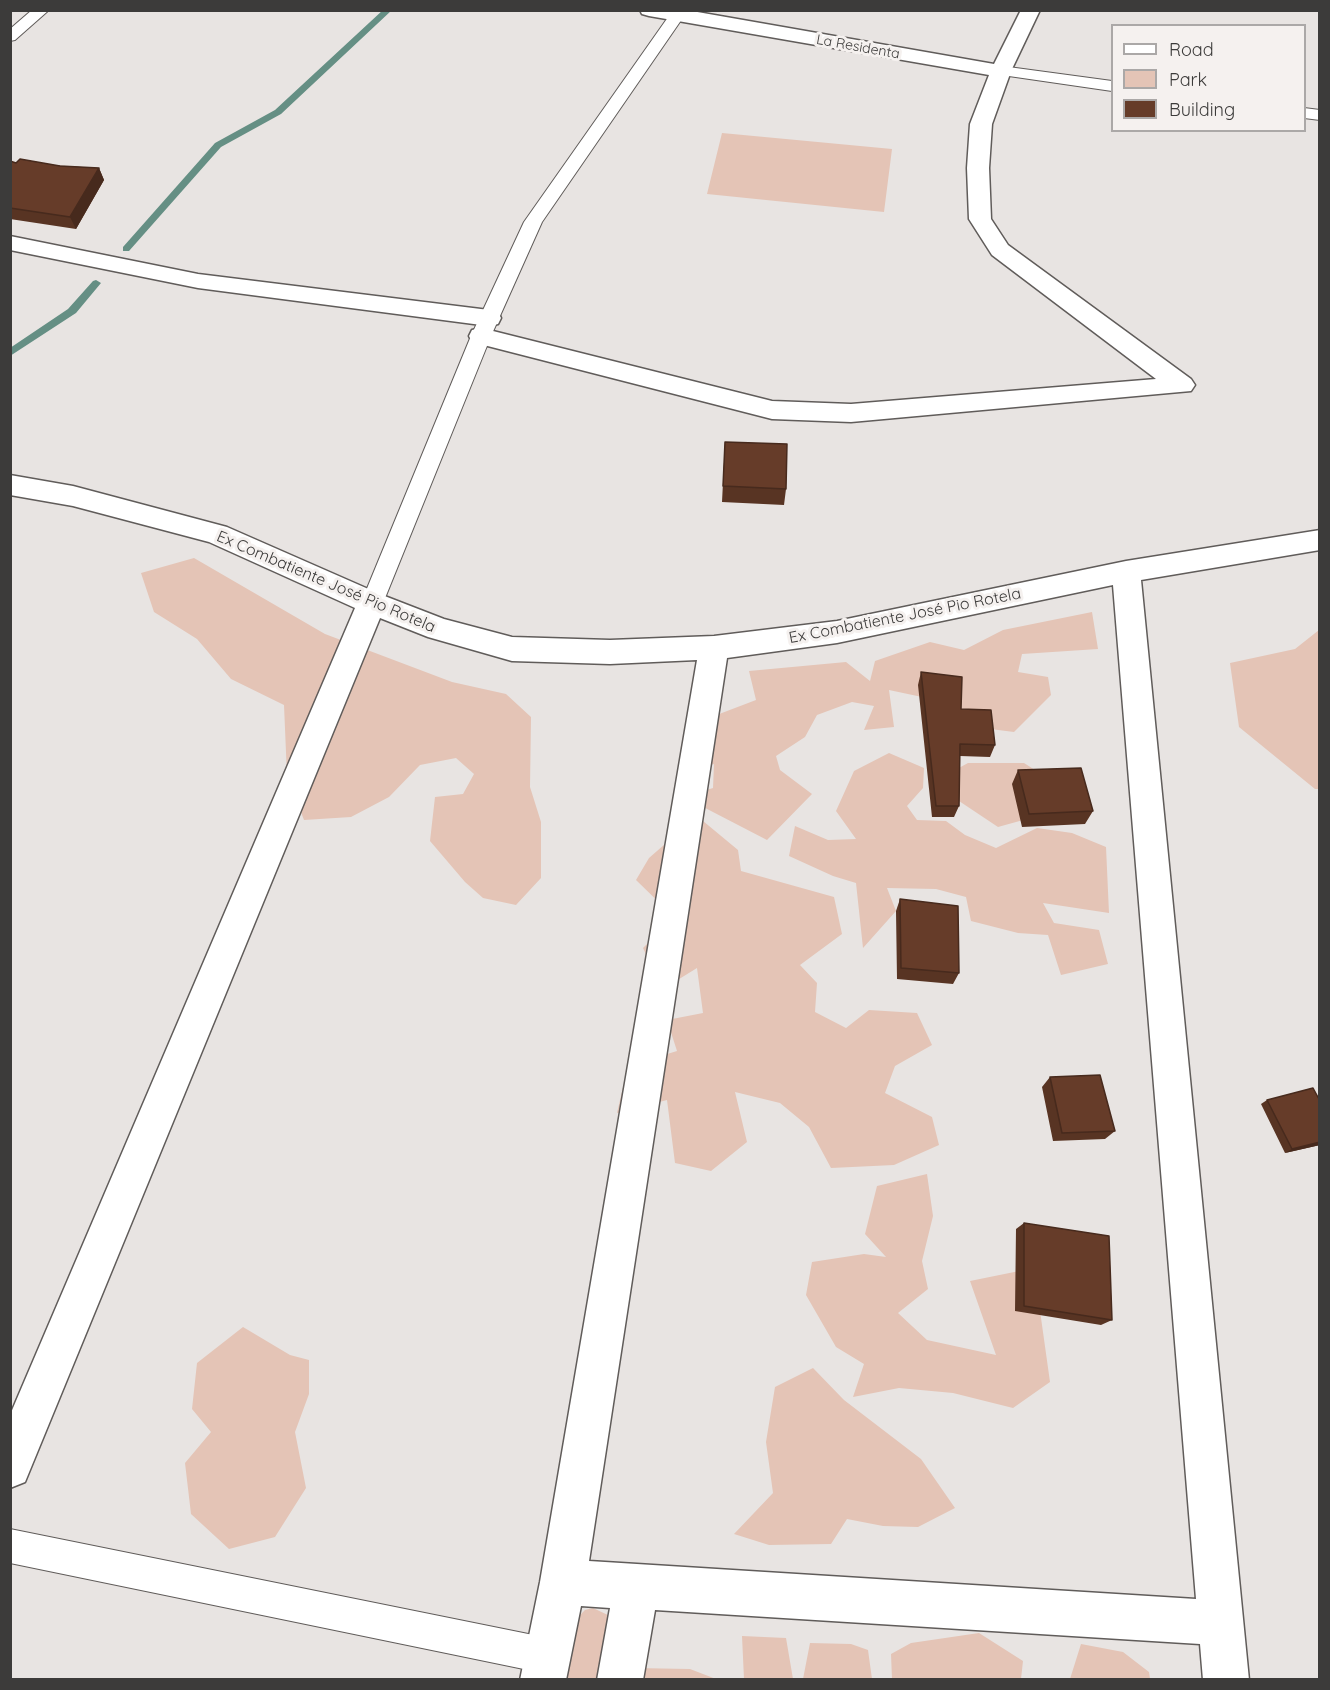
<!DOCTYPE html>
<meta charset="utf-8">
<style>
body{margin:0}
#map{position:relative;width:1330px;height:1690px;overflow:hidden;background:#e8e4e2;font-family:Quicksand,sans-serif}
canvas{display:block}
.frame{position:absolute;inset:0;border:12px solid #3c3b3a;pointer-events:none}
.legend{position:absolute;left:1111px;top:24px;width:195px;height:108px;box-sizing:border-box;background:#f5f1ef;border:2px solid #aba8a7;margin:0;padding:8px 10px;list-style:none;font-size:18px;color:#3c3b3a}
.legend li{display:flex;align-items:center;gap:12px;height:30px}
.legend b{width:30px;border:2px solid #aba8a7}
</style>
<div id="map">
<canvas width="1330" height="1690"></canvas>
<div class="frame"></div>
<ul class="legend">
<li><b style="height:8px;background:#fff"></b>Road</li>
<li><b style="height:16px;background:#e4c4b6"></b>Park</li>
<li><b style="height:16px;background:#663c29"></b>Building</li>
</ul>
</div>
<script>
const ctx = document.querySelector('canvas').getContext('2d');
ctx.lineJoin = 'round';
function paint(path, color) {
  ctx.fillStyle = color;
  ctx.fill(path, 'evenodd');
}
function trace(path, color, width, dash) {
  ctx.strokeStyle = color;
  ctx.lineWidth = width;
  ctx.lineCap = dash ? 'butt' : 'round';
  ctx.setLineDash(dash || []);
  ctx.stroke(path);
}
function drawText(font, color, halo, rows, align = 'center') {
  ctx.font = font + ' Quicksand,sans-serif';
  ctx.lineWidth = 6;
  ctx.setLineDash([]);
  ctx.textBaseline = 'middle';
  ctx.strokeStyle = halo;
  ctx.fillStyle = color;
  for (const [text, x, y, turn = 0] of rows) {
    ctx.save();
    ctx.translate(x, y);
    ctx.rotate((+turn || 0) * Math.PI / 180);
    ctx.textAlign = isNaN(turn) ? turn : align;
    if (halo) ctx.strokeText(text, 0, 0);
    ctx.fillText(text, 0, 0);
    ctx.restore();
  }
}
paint(new Path2D(`
 M 722,133 L 892,149 L 884,212 L 707,194 Z
 M 194,558 L 325,634 L 452,682 L 506,694 L 531,717 L 530,787 L 541,822 L 541,878 L 516,905 L 483,898 L 465,882 L 430,841 L 435,797 L 463,794 L 474,774 L 456,758 L 420,765 L 389,797 L 351,817 L 304,820 L 287,776 L 284,705 L 231,679 L 197,639 L 154,612 L 141,573 Z
 M 1092,612 L 1098,649 L 1022,654 L 1018,672 L 1048,677 L 1051,695 L 1014,732 L 967,726 L 922,697 L 889,690 L 894,727 L 864,730 L 874,706 L 852,702 L 817,715 L 805,737 L 776,756 L 780,770 L 812,794 L 767,840 L 684,797 L 713,788 L 714,764 L 682,774 L 683,737 L 714,716 L 756,700 L 749,671 L 846,662 L 870,681 L 875,661 L 930,642 L 964,650 L 1003,630 Z
 M 1319,630 L 1320,789 L 1315,789 L 1239,727 L 1230,663 L 1295,649 Z
 M 889,753 L 924,768 L 923,788 L 907,806 L 917,820 L 946,821 L 965,835 L 996,848 L 1037,828 L 1072,833 L 1106,847 L 1109,913 L 1043,903 L 1054,923 L 1099,930 L 1108,964 L 1061,975 L 1048,935 L 1018,933 L 971,921 L 966,897 L 936,889 L 887,888 L 896,911 L 863,948 L 856,883 L 833,876 L 789,856 L 795,826 L 828,840 L 856,839 L 836,811 L 854,771 Z
 M 968,763 L 1024,763 L 1057,784 L 1034,817 L 998,827 L 959,801 L 944,776 Z
 M 697,816 L 738,850 L 741,871 L 834,897 L 842,934 L 800,965 L 817,983 L 815,1012 L 846,1028 L 869,1010 L 917,1013 L 932,1045 L 895,1066 L 885,1093 L 932,1117 L 939,1145 L 894,1165 L 831,1168 L 809,1127 L 780,1103 L 735,1092 L 747,1142 L 711,1171 L 675,1163 L 667,1100 L 617,1113 L 628,1066 L 677,1051 L 667,1020 L 703,1013 L 697,968 L 663,989 L 643,948 L 674,917 L 636,880 L 649,858 Z
 M 927,1174 L 933,1216 L 922,1261 L 928,1289 L 898,1313 L 927,1340 L 996,1355 L 970,1281 L 1034,1268 L 1050,1382 L 1013,1408 L 953,1393 L 899,1388 L 853,1397 L 864,1364 L 836,1347 L 806,1295 L 812,1262 L 864,1254 L 886,1257 L 865,1234 L 877,1186 Z
 M 243,1327 L 290,1355 L 309,1360 L 309,1394 L 295,1432 L 306,1488 L 275,1537 L 229,1549 L 191,1514 L 185,1463 L 211,1432 L 192,1409 L 197,1363 Z
 M 813,1368 L 844,1400 L 921,1459 L 955,1508 L 918,1527 L 883,1526 L 847,1519 L 831,1544 L 769,1545 L 734,1534 L 773,1493 L 766,1442 L 775,1387 Z
 M 593,1608 L 610,1616 L 600,1679 L 565,1680 L 578,1617 L 585,1610 Z
 M 979,1633 L 1023,1661 L 1021,1679 L 892,1679 L 891,1654 L 911,1643 Z
 M 742,1636 L 786,1638 L 793,1679 L 744,1679 Z
 M 810,1643 L 851,1644 L 868,1650 L 872,1679 L 803,1679 Z
 M 1081,1644 L 1123,1652 L 1149,1672 L 1150,1679 L 1070,1679 Z
 M 634,1668 L 690,1669 L 716,1679 L 637,1679 Z`), '#e4c4b6');
paint(new Path2D(`
 M 383,10 L 392,10 L 281,114 L 221,147 L 129,251 L 123,251 L 123,247 L 215,143 L 275,110 Z
 M 96,280 L 101,283 L 76,313 L 10,356 L 10,348 L 68,309 L 93,281 Z`), '#658f84');
const service = new Path2D(`
 M 32,10 L 49,10 L 15,40 L 10,41 L 10,29 Z
 M 676,11 L 684,16 L 542,222 L 491,336 L 383,603 L 380,609 L 372,612 L 364,609 L 361,603 L 471,336 L 524,222 L 671,13 Z
 M 1001,66 L 1112,81 L 1112,91 L 995,74 L 993,71 Z
 M 1304,108 L 1320,110 L 1320,120 L 1304,118 Z
 M 10,1529 L 548,1638 L 561,1643 L 566,1656 L 561,1669 L 548,1674 L 10,1563 Z`);
const minor = new Path2D(`
 M 640,10 L 686,10 L 994,64 L 1021,10 L 1040,10 L 1011,71 L 992,124 L 989,168 L 991,219 L 1008,245 L 1191,379 L 1195,385 L 1191,391 L 851,422 L 772,419 L 472,342 L 469,336 L 472,330 L 481,328 L 772,401 L 851,404 L 1156,379 L 992,255 L 969,219 L 967,168 L 970,124 L 989,75 L 649,16 L 642,14 Z
 M 10,236 L 198,274 L 489,310 L 498,312 L 501,318 L 498,324 L 489,326 L 198,288 L 10,250 Z
 M 10,475 L 73,486 L 227,527 L 382,595 L 444,619 L 512,637 L 610,640 L 714,636 L 837,621 L 1126,561 L 1320,530 L 1320,550 L 1141,580 L 1249,1680 L 1203,1680 L 1200,1644 L 655,1610 L 643,1680 L 597,1680 L 610,1608 L 581,1606 L 566,1680 L 520,1680 L 540,1582 L 697,660 L 610,664 L 512,661 L 428,637 L 380,618 L 25,1482 L 10,1488 L 10,1415 L 355,608 L 209,542 L 73,506 L 10,495 ZM 1113,585 L 1196,1599 L 589,1561 L 727,658 L 837,643 Z`);
trace(service, '#605c5a', 2);
trace(minor, '#605c5a', 3);
paint(service, '#fff');
paint(minor, '#fff');
paint(new Path2D(`
 M 10,161 L 16,163 L 99,168 L 104,180 L 76,229 L 10,219 Z
 M 725,442 L 786,489 L 784,505 L 722,502 Z
 M 921,672 L 961,709 L 995,745 L 990,757 L 960,756 L 959,806 L 954,817 L 932,817 L 918,685 Z
 M 1018,770 L 1093,811 L 1085,824 L 1022,827 L 1012,784 Z
 M 900,899 L 959,973 L 953,984 L 897,979 L 896,911 Z
 M 1050,1077 L 1115,1131 L 1105,1139 L 1053,1141 L 1042,1087 Z
 M 1267,1100 L 1320,1145 L 1285,1153 L 1261,1104 Z
 M 1024,1223 L 1112,1320 L 1101,1325 L 1015,1311 L 1016,1229 Z`), '#583423');
paint(new Path2D(`
 M 99,168 L 104,180 L 76,229 L 70,217 Z
 M 1320,1142 L 1320,1145 L 1285,1153 L 1292,1149 Z`), '#472a1d');
const building = new Path2D(`
 M 20,159 L 60,166 L 99,168 L 70,217 L 10,208 L 10,161 L 16,163 Z
 M 725,442 L 787,444 L 786,489 L 723,486 Z
 M 921,672 L 962,677 L 961,709 L 991,710 L 995,745 L 960,744 L 959,806 L 936,806 Z
 M 1081,768 L 1093,811 L 1029,814 L 1018,770 Z
 M 900,899 L 958,906 L 959,973 L 901,968 Z
 M 1100,1075 L 1115,1131 L 1062,1133 L 1050,1077 Z
 M 1313,1088 L 1320,1101 L 1320,1142 L 1292,1149 L 1267,1100 Z
 M 1024,1223 L 1109,1236 L 1112,1320 L 1024,1306 Z`);
paint(building, '#663c29');
trace(building, '#472a1d', 1.5);
drawText('14px', '#3c3b3a', '#f5f1ef', [
 ["La Residenta",858,47,10]
]);
drawText('16px', '#3c3b3a', '#f5f1ef', [
 ["Ex Combatiente José Pio Rotela",326,582,23],
 ["Ex Combatiente José Pio Rotela",905,616,-11]
]);
</script>
